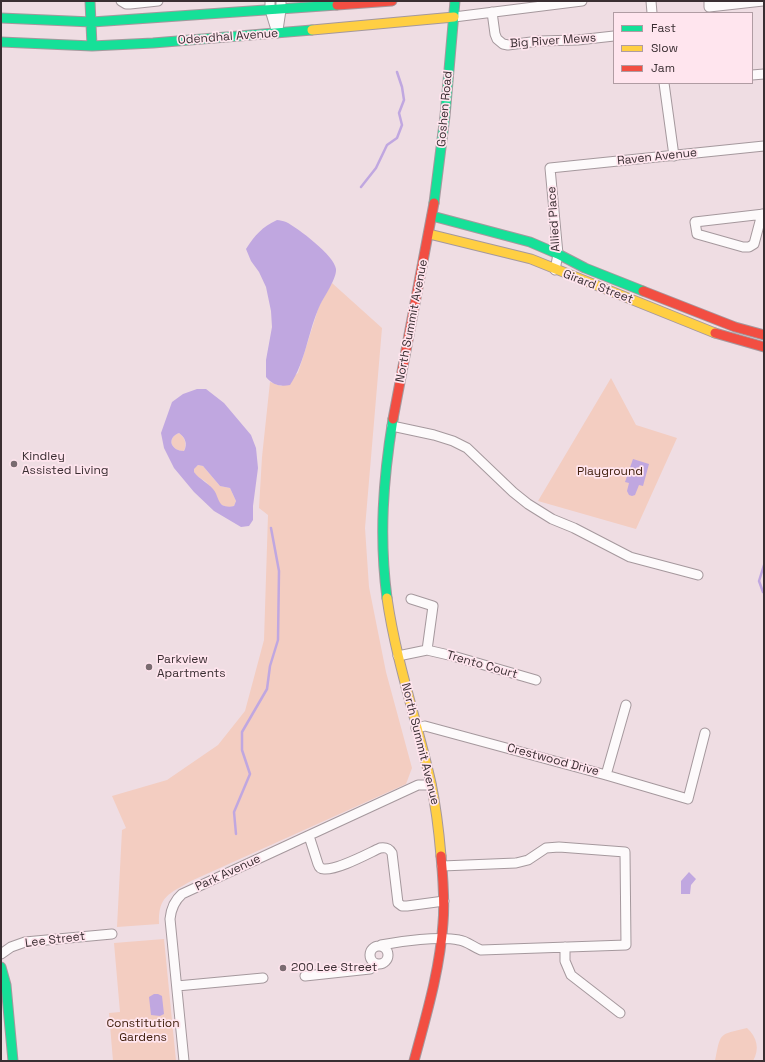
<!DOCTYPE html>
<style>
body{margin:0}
#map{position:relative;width:765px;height:1062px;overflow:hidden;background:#efdde3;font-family:"Space Grotesk",sans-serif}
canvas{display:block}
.frame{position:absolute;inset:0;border:2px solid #3a2e32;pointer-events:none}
.legend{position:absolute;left:613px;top:12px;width:140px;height:72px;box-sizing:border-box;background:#ffe5ee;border:1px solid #b09ca3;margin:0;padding:5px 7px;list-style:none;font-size:12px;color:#3a2e32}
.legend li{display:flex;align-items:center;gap:8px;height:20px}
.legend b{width:20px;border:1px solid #b09ca3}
</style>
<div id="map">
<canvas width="765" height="1062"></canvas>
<div class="frame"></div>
<ul class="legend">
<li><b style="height:5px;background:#16e098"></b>Fast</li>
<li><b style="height:5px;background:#ffcf43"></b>Slow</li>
<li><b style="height:5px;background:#f24e42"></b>Jam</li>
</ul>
</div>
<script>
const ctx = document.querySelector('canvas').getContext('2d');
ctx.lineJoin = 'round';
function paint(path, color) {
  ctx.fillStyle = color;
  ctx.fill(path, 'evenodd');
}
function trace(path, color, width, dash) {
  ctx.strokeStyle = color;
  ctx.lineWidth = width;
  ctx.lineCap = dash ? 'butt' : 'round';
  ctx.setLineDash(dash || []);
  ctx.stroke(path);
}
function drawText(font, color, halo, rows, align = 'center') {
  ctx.font = font + ' "Space Grotesk",sans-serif';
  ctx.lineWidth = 3.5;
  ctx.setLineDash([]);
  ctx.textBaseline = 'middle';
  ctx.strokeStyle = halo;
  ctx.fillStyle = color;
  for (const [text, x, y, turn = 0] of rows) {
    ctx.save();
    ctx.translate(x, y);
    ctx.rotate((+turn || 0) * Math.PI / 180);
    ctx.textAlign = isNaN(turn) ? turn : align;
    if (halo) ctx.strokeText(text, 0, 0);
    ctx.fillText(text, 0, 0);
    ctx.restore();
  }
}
paint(new Path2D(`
 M 332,283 L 382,328 L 365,528 L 369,587 L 386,672 L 412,768 L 406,784 L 191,881 C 169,894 158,896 159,924 L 117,927 L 122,830 L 126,828 L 112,796 L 167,780 L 218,745 L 245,711 L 264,640 L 268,515 L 259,508 L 262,457 L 270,382 L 281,386 L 298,373 L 319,306 Z
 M 611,378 L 636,425 L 677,438 L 636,529 L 538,501 Z
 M 179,433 C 185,437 187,444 184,451 C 171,451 166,438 179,433 Z
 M 198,465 L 203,466 L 220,486 L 230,488 L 236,501 L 234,506 C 229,508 225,507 220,504 C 216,497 212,488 206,482 C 201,478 194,476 193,469 Z
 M 164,939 L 176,1061 L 113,1061 L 109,1013 L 120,1012 L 114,943 Z
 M 747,1028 C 757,1037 760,1049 753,1061 L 715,1061 C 721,1032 718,1035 747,1028 Z`), '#f3cdc1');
paint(new Path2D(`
 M 277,220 C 280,220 283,221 286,222 C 298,228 335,256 336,269 C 337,278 324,297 320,305 C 308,331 306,361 290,385 C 280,387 273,385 266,377 L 266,360 L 272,327 L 271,311 L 266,287 L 259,272 L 251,261 L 246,249 C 255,235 262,227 277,220 Z
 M 197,389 L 206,389 L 224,403 L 251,435 L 256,448 L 258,468 L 253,506 L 253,520 L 249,526 L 241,527 L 214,511 L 194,492 L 174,468 L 164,448 L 161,433 L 172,402 L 183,394 ZM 179,433 C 185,437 188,444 184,451 C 171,451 166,438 179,433 ZM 198,465 L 203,466 L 220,486 L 230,488 L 236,501 L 234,506 C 230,507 226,507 222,505 C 218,502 217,493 213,489 C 207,482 199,479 194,472 L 194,469 Z
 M 633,459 L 649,464 L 643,486 L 639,485 L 635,495 L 632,496 L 629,495 L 627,491 L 629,483 L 625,482 Z
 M 689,872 L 696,879 L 691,885 L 690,894 L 681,894 L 681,881 Z
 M 154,994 L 158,994 L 162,996 L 164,1014 L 160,1016 L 151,1015 L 149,997 Z`), '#c0a7e0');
trace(new Path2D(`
 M 361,187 L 376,168 L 387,145 L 397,138 L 402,125 L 399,113 L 404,100 L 402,87 L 397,72
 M 763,592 L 759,581 L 764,565
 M 236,834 L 234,812 L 250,774 L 242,750 L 242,732 L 267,689 L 270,666 L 278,640 L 279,571 L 271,528`), '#c0a7e0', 2.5);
const street = new Path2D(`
 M 121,1 L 126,4 L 130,4 L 158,1
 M 270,1 L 270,10 L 277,33
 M 651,1 L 652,13
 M 709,1 L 709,7 L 763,1
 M 492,12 L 495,34 L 497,39 L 503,44 L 508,45 L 539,41 L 578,40 L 614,36
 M 454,17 L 582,1
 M 278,30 L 281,10 L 281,1
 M 752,75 L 764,74
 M 664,83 L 674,156
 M 762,214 L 754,244 L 749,247 L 743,247 L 697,234 L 695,222 L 764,214
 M 555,270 L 558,254 L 550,168 L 764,146
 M 392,426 L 434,435 L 453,441 L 467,448 L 513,492 L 528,504 L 552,519 L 574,528 L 630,557 L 698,575
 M 411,599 L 433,606 L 427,650
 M 398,656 L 427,650 L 453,656 L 536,680
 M 416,728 L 425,726 L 606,775 L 688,799 L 705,733
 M 606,775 L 626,705
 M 309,836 L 318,864 C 319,867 321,869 324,869 C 338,870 367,854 380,848 C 386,847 389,848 392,853 L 398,903 L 402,906 L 407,906 L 444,901
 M 381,945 C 401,941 439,936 459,940 C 467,941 473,947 481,950 L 626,945 L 625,852 L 559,847 L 546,848 L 528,860 L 516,863 L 442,866
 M370 955a9 9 0 1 1 18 0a9 9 0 1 1-18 0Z
 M 565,947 L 565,961 L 571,975 L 620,1013
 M 1,954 L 11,947 L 25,942 L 112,934
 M 305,976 L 370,969 L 377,964
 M 177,986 L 263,978
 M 184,1061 L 170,919 C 171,909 174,901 182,894 L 418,785 L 431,785`);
const fast = new Path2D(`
 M 90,1 L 92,46
 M 1,18 L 92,22 L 337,5
 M 1,42 L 92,46 L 153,43 L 312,30
 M 434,203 L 445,116 L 455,1
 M 432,216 L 530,242 L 558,254 L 585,268 L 643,291
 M 387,598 C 379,537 383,480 393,419
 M 1,967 L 6,985 L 13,1061`);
const slow = new Path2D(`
 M 312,30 L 454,17
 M 429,234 L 531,259 L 715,333
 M 387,598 C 396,661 417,721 431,783 C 436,807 439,832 441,856`);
const jam = new Path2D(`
 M 337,5 L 392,1
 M 643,291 L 735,327 L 764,335
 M 715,333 L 764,347
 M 393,419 L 434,203
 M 414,1061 C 426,1016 440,970 443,923 C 445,901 443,878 441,856`);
trace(street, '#a5989d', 11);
trace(fast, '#a5989d', 11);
trace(slow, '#a5989d', 11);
trace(jam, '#a5989d', 11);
trace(street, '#fdfafb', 9);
trace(fast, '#16e098', 9);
trace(slow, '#ffcf43', 9);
trace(jam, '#f24e42', 9);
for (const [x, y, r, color] of [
 [14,464,4,"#796b70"],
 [149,667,4,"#796b70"],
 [283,968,4,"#796b70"]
]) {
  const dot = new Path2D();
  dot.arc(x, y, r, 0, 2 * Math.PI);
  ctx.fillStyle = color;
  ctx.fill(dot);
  trace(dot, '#ffe5ee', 1.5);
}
drawText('12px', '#3a2e32', '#ffe5ee', [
 ["Odendhal Avenue",228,37,-4],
 ["Big River Mews",553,41,-4],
 ["Goshen Road",445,109,-85],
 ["Raven Avenue",657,157,-6],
 ["Allied Place",554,219,-94],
 ["Girard Street",598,287,21],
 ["North Summit Avenue",412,321,-79],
 ["Trento Court",482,665,16],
 ["North Summit Avenue",420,744,76],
 ["Crestwood Drive",553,760,15],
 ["Park Avenue",228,873,-25],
 ["Lee Street",55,940,-7]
]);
drawText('12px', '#3a2e32', '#ffe5ee', [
 ["Kindley",22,457],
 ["Assisted Living",22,471],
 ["Parkview",157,660],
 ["Apartments",157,674],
 ["200 Lee Street",291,968]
], 'left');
drawText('12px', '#432210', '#ffe5ee', [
 ["Playground",610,472],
 ["Constitution",143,1024],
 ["Gardens",143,1038]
]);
</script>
